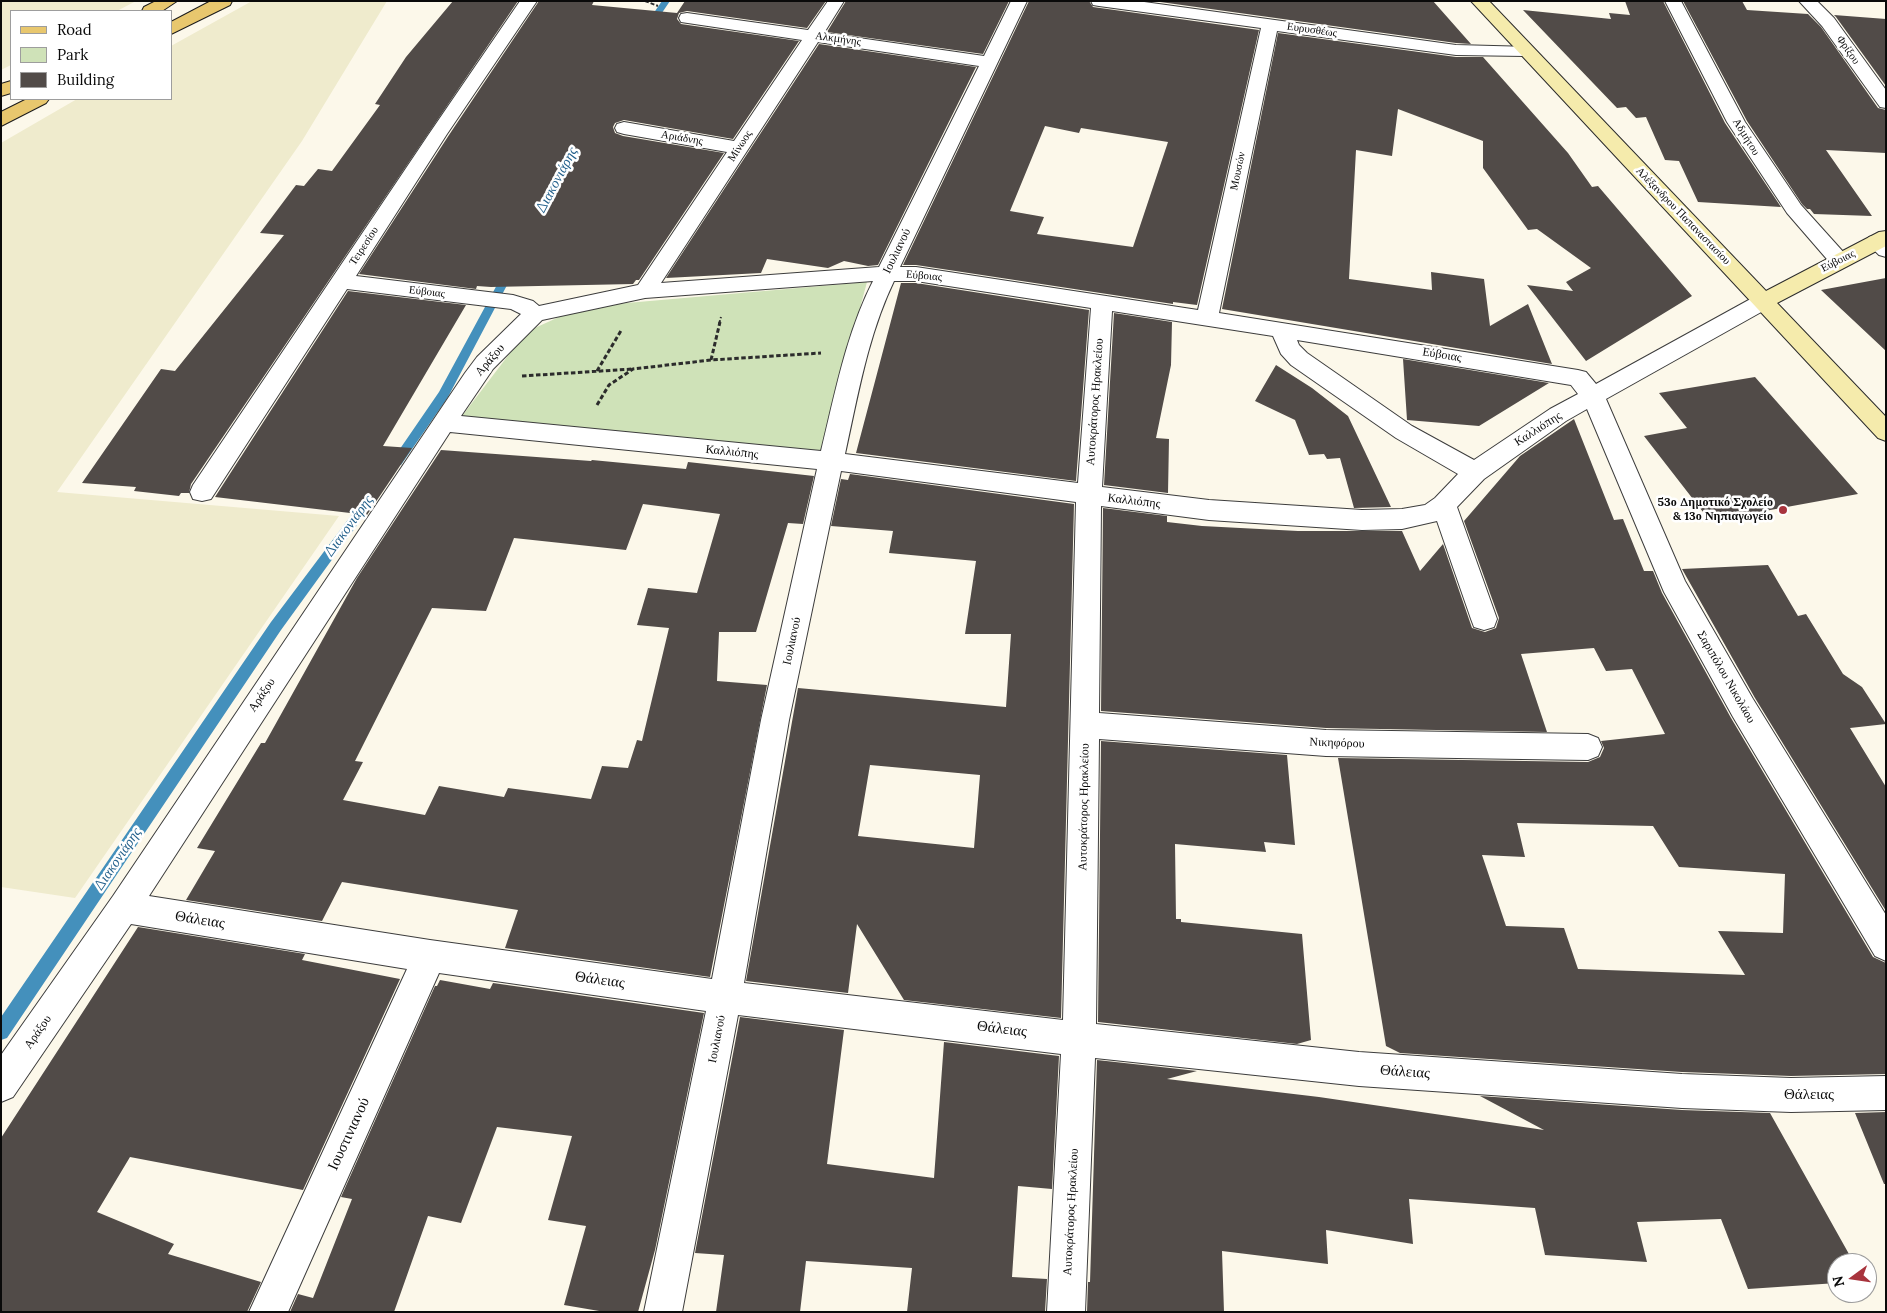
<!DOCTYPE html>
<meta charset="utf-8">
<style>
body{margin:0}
#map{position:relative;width:1887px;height:1313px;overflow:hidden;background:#fcf8ea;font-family:Lora,serif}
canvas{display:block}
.frame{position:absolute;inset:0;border:2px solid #0a0a0a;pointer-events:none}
.legend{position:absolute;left:10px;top:10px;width:162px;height:90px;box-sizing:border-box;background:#fff;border:1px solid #9d9d9d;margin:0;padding:6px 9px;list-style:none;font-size:15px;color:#0a0a0a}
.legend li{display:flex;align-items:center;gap:10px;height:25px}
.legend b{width:25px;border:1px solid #9d9d9d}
.north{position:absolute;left:1827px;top:1253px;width:50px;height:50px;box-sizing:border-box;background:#fff;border:1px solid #9d9d9d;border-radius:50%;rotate:256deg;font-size:14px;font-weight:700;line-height:20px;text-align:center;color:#0a0a0a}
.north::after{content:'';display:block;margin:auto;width:18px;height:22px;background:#a8343d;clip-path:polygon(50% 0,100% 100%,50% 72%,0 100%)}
</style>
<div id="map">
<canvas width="1887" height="1313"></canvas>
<div class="frame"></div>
<ul class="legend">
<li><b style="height:6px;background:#e8c76e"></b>Road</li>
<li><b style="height:14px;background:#cfe2b8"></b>Park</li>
<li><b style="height:14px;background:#514b48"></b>Building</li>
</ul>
<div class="north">N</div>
</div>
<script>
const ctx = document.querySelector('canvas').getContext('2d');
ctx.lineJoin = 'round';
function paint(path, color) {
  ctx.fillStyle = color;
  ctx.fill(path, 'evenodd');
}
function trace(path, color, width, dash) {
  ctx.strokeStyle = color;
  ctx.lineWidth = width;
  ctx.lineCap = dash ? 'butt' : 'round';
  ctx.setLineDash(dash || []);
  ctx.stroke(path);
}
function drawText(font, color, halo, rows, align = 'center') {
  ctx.font = font + ' Lora,serif';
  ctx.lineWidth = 5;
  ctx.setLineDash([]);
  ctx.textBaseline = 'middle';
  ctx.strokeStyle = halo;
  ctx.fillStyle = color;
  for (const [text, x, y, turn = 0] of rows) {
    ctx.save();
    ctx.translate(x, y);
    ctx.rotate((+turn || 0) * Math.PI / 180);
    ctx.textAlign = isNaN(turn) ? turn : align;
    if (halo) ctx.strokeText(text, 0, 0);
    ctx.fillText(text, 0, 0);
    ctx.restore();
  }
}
paint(new Path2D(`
 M 1,1 L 136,1 L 117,11 L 11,11 L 11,65 L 1,70 Z
 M 252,1 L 387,1 L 302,141 L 57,492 L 339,516 L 75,898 L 1,887 L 1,143 L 77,99 L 171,99 L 171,46 Z`), '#efebcd');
paint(new Path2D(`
 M 867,282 L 821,454 L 462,416 L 526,332 L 581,307 Z`), '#cfe2b8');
paint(new Path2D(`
 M 662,1 L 670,1 L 651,29 L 645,29 L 644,27 Z
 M 510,267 L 515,270 L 448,397 L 401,465 L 393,465 L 391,462 L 393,459 L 439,392 L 505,270 Z
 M 369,495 L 373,497 L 375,500 L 373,503 L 281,630 L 7,1038 L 1,1040 L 1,1017 L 271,622 L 365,497 Z`), '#4490bc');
paint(new Path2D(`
 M 453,1 L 518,1 L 191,484 L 189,493 L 181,493 L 179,496 L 134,491 L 136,487 L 82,483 L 161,369 L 175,371 L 284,235 L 260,233 L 296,185 L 304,186 L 318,169 L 332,171 L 380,105 L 375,104 L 406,57 Z
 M 539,1 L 594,1 L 592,5 L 677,13 L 685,1 L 826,1 L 807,28 L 687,11 L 679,13 L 677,19 L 681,24 L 799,41 L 733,139 L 624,120 L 615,123 L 613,127 L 615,133 L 623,136 L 724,153 L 639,280 L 636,280 L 633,284 L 491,287 L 477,286 L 476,289 L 359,274 L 449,135 Z
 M 846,1 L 1009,1 L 983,54 L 827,32 Z
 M 1029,1 L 1089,1 L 1093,7 L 1259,30 L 1197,305 L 1173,302 L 1173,304 L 916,265 L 903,265 ZM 1045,126 L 1079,133 L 1081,128 L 1168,142 L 1133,247 L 1037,234 L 1044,217 L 1010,211 Z
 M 1153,1 L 1433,1 L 1471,44 L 1456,43 Z
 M 1625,1 L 1663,1 L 1725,123 L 1781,207 L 1698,202 L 1679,161 L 1665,160 L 1646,117 L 1636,118 L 1626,107 L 1617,108 L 1523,10 L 1611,19 L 1609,13 L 1630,15 Z
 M 1683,1 L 1742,1 L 1747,10 L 1808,14 L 1821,27 L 1878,108 L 1886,110 L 1886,153 L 1826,150 L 1872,216 L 1814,214 L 1810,209 L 1807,209 L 1802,204 L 1747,121 Z
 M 1834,15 L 1886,19 L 1886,86 L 1836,17 Z
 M 1278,33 L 1456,57 L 1483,57 L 1568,153 L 1592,187 L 1598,186 L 1692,296 L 1586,361 L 1527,285 L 1573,291 L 1566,282 L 1591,268 L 1537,229 L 1528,230 L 1483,168 L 1483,141 L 1398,109 L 1392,156 L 1356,150 L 1349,279 L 1432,290 L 1431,272 L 1484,279 L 1490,326 L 1528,304 L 1552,364 L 1222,309 Z
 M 819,44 L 976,67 L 878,265 L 868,266 L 844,261 L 828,268 L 767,259 L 761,273 L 666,278 Z
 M 1886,278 L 1886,351 L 1821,290 Z
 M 901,283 L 916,283 L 1089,310 L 1076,481 L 856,453 Z
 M 348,291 L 466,305 L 383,446 L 412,448 L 367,515 L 215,497 Z
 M 1114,313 L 1172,322 L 1171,365 L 1156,438 L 1169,439 L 1168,493 L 1104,485 Z
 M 1403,359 L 1549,383 L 1479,426 L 1407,420 Z
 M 1276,365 L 1312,388 L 1348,416 L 1391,507 L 1354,508 L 1340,458 L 1327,459 L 1324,454 L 1309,455 L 1295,420 L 1255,401 Z
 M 1755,377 L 1858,494 L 1710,521 L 1644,436 L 1687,428 L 1659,393 Z
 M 1574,419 L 1614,520 L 1623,519 L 1644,571 L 1653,571 L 1662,593 L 1731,718 L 1873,957 L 1886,963 L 1886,1074 L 1791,1076 L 1682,1072 L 1400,1053 L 1386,1046 L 1338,758 L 1588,762 L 1600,757 L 1604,748 L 1601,741 L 1665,734 L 1632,669 L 1606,671 L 1594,648 L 1521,654 L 1547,732 L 1326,728 L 1101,711 L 1103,508 L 1167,516 L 1167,522 L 1202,526 L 1298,531 L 1402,531 L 1420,571 L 1443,544 L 1472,628 L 1485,632 L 1496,628 L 1499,618 L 1464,521 L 1520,456 ZM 1517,823 L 1653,826 L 1679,867 L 1785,874 L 1783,933 L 1718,931 L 1745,975 L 1578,969 L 1564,928 L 1506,926 L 1482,855 L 1525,857 Z
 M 441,450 L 591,461 L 592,460 L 686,469 L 688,462 L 814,476 L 803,524 L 788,523 L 756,632 L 719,632 L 717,681 L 767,685 L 710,977 L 505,948 L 518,910 L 342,882 L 322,921 L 186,900 L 215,851 L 197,848 L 261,743 L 265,743 L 357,578 ZM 643,504 L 720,514 L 697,593 L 648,588 L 637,625 L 669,628 L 642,741 L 637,740 L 628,768 L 602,766 L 591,799 L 508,788 L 504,797 L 439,786 L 425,815 L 343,800 L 363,762 L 355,761 L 432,608 L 486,611 L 514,538 L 626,550 Z
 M 850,474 L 1074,504 L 1061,1018 L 904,1000 L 857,924 L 848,993 L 746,981 L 798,688 L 1006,707 L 1011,634 L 965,634 L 976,561 L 889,553 L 893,531 L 831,526 L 841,479 L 848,480 ZM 870,765 L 980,775 L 974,848 L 858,836 Z
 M 1768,565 L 1798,616 L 1806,614 L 1843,674 L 1862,687 L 1886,724 L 1850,728 L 1886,787 L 1886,911 L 1755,698 L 1682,569 Z
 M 1101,741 L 1287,755 L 1295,845 L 1264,842 L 1266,852 L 1175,844 L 1176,919 L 1181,919 L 1181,922 L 1302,934 L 1311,1040 L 1297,1044 L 1098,1022 Z
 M 138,927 L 305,954 L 302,960 L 400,979 L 303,1190 L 130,1157 L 97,1212 L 174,1244 L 168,1254 L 261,1282 L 247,1312 L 1,1312 L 1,1138 Z
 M 440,980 L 490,989 L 493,983 L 704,1013 L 655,1250 L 638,1312 L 605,1312 L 564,1305 L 586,1226 L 548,1220 L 572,1136 L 497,1127 L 461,1223 L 428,1216 L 394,1312 L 290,1312 L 298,1294 L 313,1298 L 352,1199 L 341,1197 L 435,986 L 437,986 Z
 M 740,1017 L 844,1030 L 827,1164 L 934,1178 L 944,1042 L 1059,1056 L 1052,1189 L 1018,1186 L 1012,1277 L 1047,1279 L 1045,1312 L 907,1312 L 912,1268 L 806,1261 L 800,1312 L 716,1312 L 724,1255 L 695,1253 Z
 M 1097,1060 L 1197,1071 L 1167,1079 L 1319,1097 L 1544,1130 L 1480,1096 L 1682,1110 L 1770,1113 L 1854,1263 L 1837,1263 L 1837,1283 L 1748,1289 L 1721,1219 L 1637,1222 L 1647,1262 L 1545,1255 L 1535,1208 L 1409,1199 L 1413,1244 L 1326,1230 L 1328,1264 L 1222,1251 L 1224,1312 L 1087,1312 L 1088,1282 L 1090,1282 Z
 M 1886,1112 L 1886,1184 L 1884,1184 L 1855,1113 Z`), '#514b48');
const street = new Path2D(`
 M 520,1 L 537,1 L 447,134 L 356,276 L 513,295 L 533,301 L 539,306 L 638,285 L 727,152 L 624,134 L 617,132 L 615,128 L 617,124 L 624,122 L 734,141 L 802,40 L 681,22 L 679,18 L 681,14 L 687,13 L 808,30 L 828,1 L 844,1 L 824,33 L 984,56 L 1011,1 L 1027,1 L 900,267 L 916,267 L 1198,310 L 1261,28 L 1099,6 L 1093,5 L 1091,1 L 1137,1 L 1456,45 L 1531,47 L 1534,51 L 1531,55 L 1525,56 L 1456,55 L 1277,31 L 1219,313 L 1578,370 L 1586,372 L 1596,384 L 1756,296 L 1764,294 L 1772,296 L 1775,301 L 1772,306 L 1606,399 L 1685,581 L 1753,699 L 1886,915 L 1886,961 L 1875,956 L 1733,717 L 1664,592 L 1587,409 L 1566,421 L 1484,479 L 1457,507 L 1497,619 L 1494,627 L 1484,630 L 1474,627 L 1471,619 L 1437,521 L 1402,529 L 1362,530 L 1209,520 L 1101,506 L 1099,713 L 1326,730 L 1588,734 L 1598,738 L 1602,747 L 1598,756 L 1588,760 L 1326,756 L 1099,739 L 1096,1024 L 1359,1052 L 1682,1074 L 1791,1078 L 1886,1076 L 1886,1110 L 1791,1112 L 1682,1108 L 1359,1086 L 1095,1058 L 1085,1312 L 1047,1312 L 1061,1054 L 738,1015 L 682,1312 L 644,1312 L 706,1011 L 439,973 L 288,1312 L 249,1312 L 407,969 L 131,924 L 13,1097 L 1,1102 L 1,1055 L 113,896 L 465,373 L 477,357 L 521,314 L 511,309 L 347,289 L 211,499 L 202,501 L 193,499 L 190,492 L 193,485 L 429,134 ZM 818,42 L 979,66 L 879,267 L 661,283 ZM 873,281 C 846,334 835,394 821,451 L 461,416 L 493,369 L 542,320 L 645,298 ZM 894,281 L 916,281 L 1091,308 L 1078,483 L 845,454 C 858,395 868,335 894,281 ZM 1112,311 L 1273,336 L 1281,354 L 1291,365 L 1396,438 L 1458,474 L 1435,498 L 1425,505 L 1402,509 L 1362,510 L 1209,500 L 1102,487 ZM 1297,340 L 1571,385 L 1578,394 L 1550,409 L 1474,460 L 1412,426 L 1307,353 L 1299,345 ZM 450,432 L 817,469 L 761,720 L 712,979 L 430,940 L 149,896 ZM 841,471 L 1076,502 L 1063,1020 L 744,983 L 789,720 Z
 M 1665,1 L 1681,1 L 1745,122 L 1801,205 L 1846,255 L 1849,260 L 1846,265 L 1839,267 L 1832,265 L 1787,213 L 1727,122 Z
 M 1799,1 L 1817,1 L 1834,18 L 1886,90 L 1886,108 L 1880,107 L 1822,26 Z
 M 1876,235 L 1886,239 L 1886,257 L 1879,255 L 1866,242 L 1869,237 Z`);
const secondary = new Path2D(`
 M 1471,1 L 1489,1 L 1766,291 L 1879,232 L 1886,231 L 1886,246 L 1777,303 L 1886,417 L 1886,441 L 1878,438 Z`);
const primary = new Path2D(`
 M 156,1 L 177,1 L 162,11 L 142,11 L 144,7 Z
 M 211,1 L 232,1 L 230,5 L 171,34 L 171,22 Z
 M 11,81 L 11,93 L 1,96 L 1,84 Z
 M 27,99 L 49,99 L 46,103 L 1,126 L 1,112 Z`);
trace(street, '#3d3d3d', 2);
trace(secondary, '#2c2c2c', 2);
trace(primary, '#1b1b1b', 2);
trace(new Path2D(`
 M 645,1 L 658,6
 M 719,324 L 721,317`), '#2c2c2c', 2, [4, 2]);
trace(new Path2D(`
 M 711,360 L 720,322
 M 597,371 L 622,329
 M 522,376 L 633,369
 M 597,405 L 609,385 L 633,369 L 711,360 L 821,353`), '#2c2c2c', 3, [4.5, 2.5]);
paint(street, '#fff');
paint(secondary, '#f5ebac');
paint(primary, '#e8c76e');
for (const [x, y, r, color] of [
 [1783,510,5,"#a8343d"]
]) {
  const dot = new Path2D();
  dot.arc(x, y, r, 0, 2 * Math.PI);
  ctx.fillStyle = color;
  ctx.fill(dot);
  trace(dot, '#fff', 2);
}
drawText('11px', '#0a0a0a', '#fff', [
 ["Ευρυσθέως",1312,30,8],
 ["Αλκμήνης",838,39,8],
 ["Φρίξου",1848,50,55],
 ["Αδμήτου",1746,137,58],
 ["Αριάδνης",682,138,10],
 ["Μίνωος",740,146,-57],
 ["Μουσών",1238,171,-78],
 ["Αλέξανδρου Παπαναστασίου",1683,216,46],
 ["Τειρεσίου",364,246,-57],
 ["Εύβοιας",1838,261,-27],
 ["Εύβοιας",924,276,5],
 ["Εύβοιας",427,292,7]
]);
drawText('12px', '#0a0a0a', '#fff', [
 ["Ιουλιανού",897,251,-64],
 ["Εύβοιας",1442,355,9],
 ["Αράξου",490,360,-49],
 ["Αυτοκράτορος Ηρακλείου",1095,402,-86],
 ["Καλλιόπης",1538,429,-33],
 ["Καλλιόπης",732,452,6],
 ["Καλλιόπης",1134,501,7],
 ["Ιουλιανού",792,641,-78],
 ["Σαριπόλου Νικολάου",1726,677,60],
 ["Αράξου",262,695,-56],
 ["Νικηφόρου",1337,743,2],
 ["Αυτοκράτορος Ηρακλείου",1084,807,-89],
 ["Αράξου",38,1032,-55],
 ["Ιουλιανού",717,1039,-79],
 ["Αυτοκράτορος Ηρακλείου",1071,1212,-87]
]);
drawText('bold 12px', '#0a0a0a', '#fff', [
 ["53ο Δημοτικό Σχολείο",1773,503],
 ["& 13ο Νηπιαγωγείο",1773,517]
], 'right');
drawText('italic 14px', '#24618c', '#fff', [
 ["Διακονιάρης",557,180,-62],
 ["Διακονιάρης",349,526,-54],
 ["Διακονιάρης",118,859,-56]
]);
drawText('15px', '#0a0a0a', '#fff', [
 ["Θάλειας",200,920,9],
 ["Θάλειας",600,980,8],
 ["Θάλειας",1002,1029,7],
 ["Θάλειας",1405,1072,4],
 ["Θάλειας",1809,1095],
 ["Ιουστινιανού",349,1134,-65]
]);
</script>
